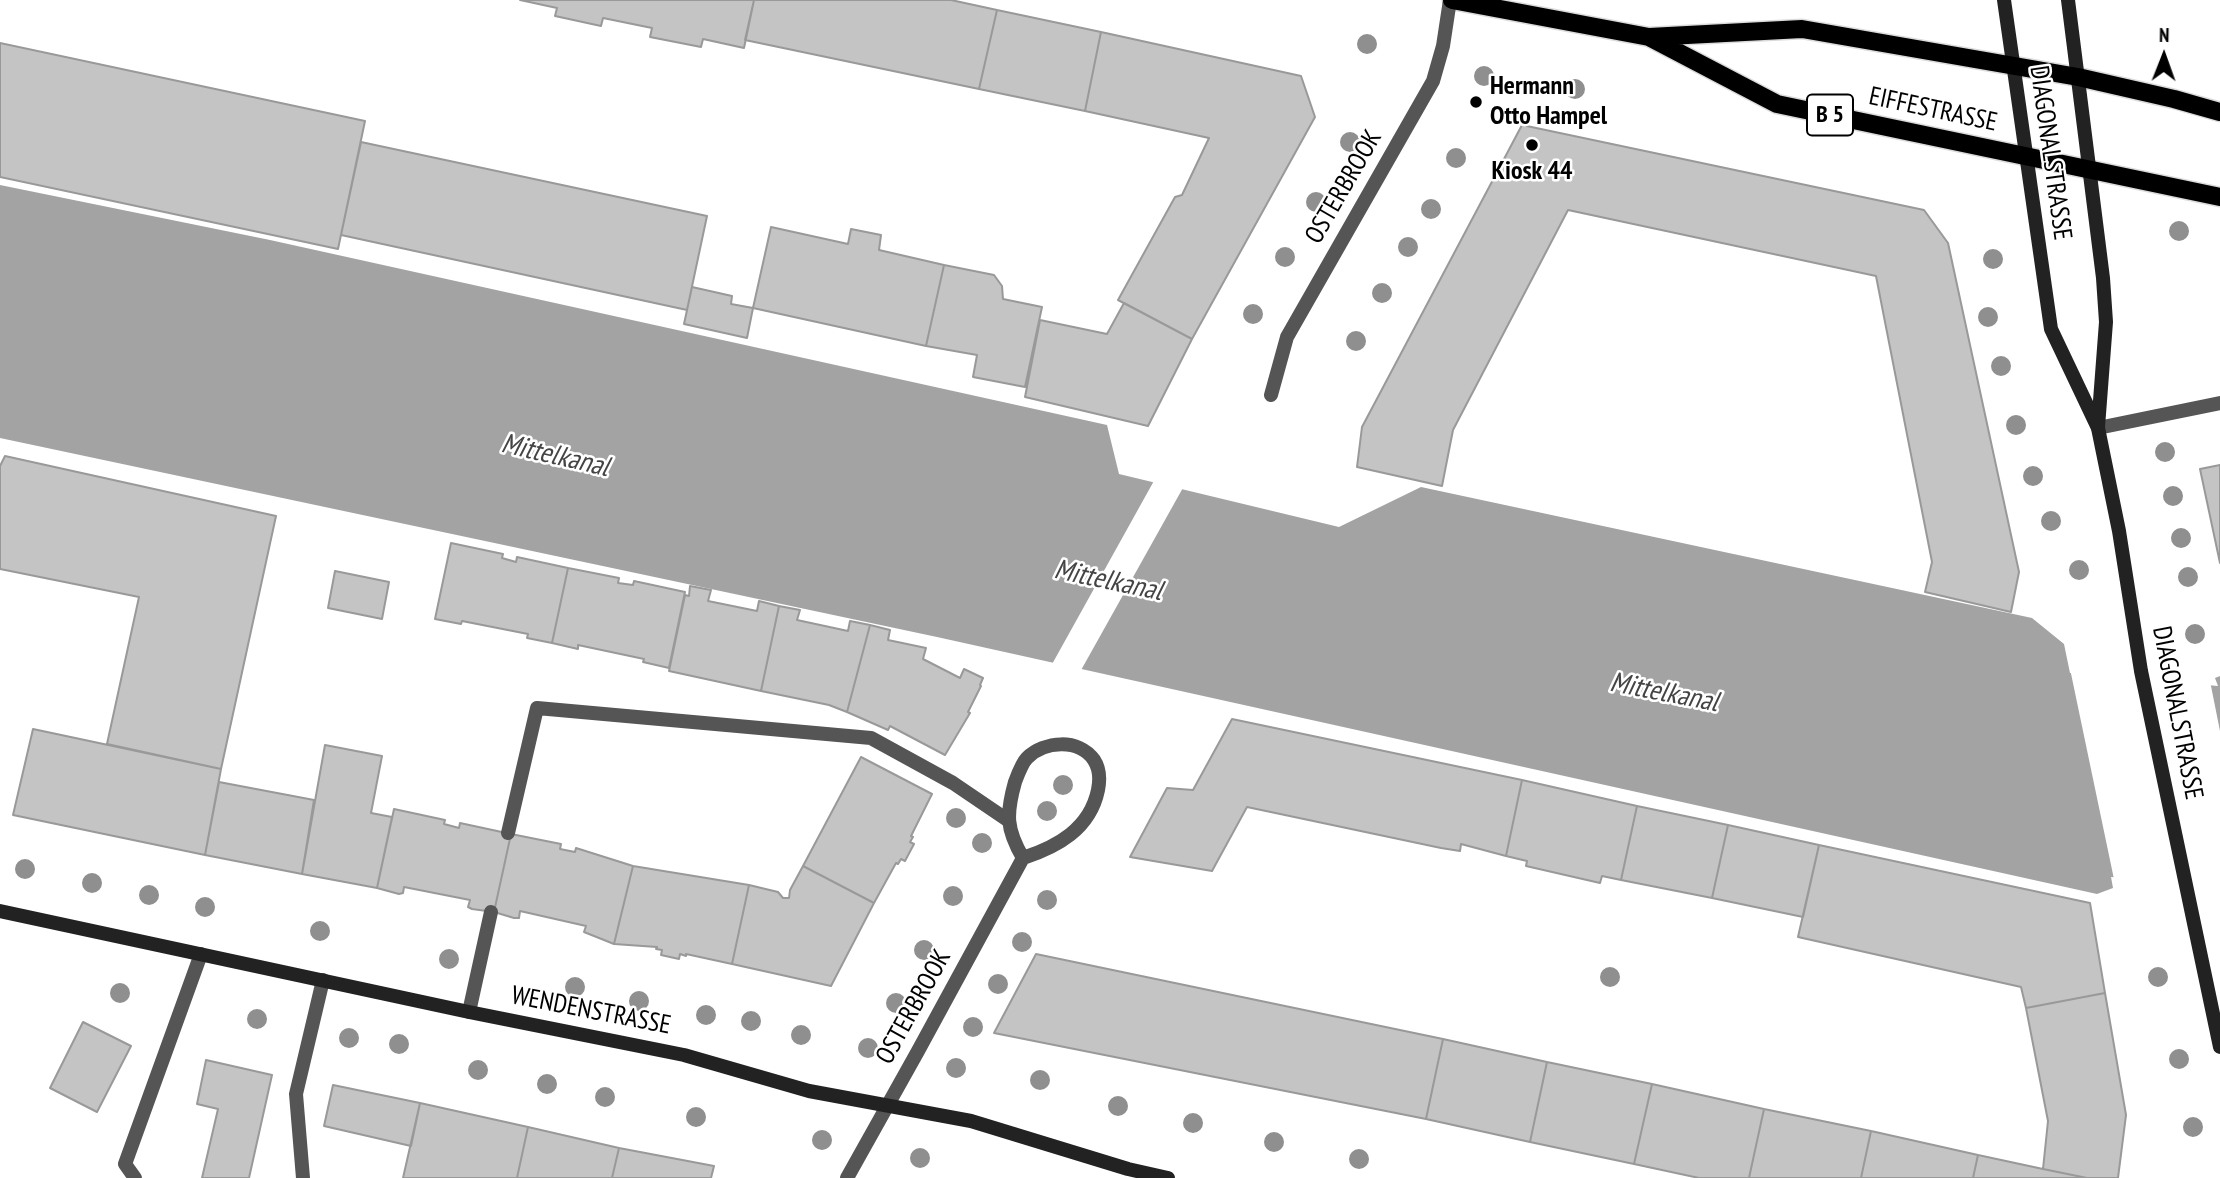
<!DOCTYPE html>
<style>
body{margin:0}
#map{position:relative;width:2220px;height:1178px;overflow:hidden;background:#fff;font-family:"PT Sans Narrow",sans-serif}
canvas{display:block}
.north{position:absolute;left:2129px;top:21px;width:70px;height:70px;-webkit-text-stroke:5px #fff;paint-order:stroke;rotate:1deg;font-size:19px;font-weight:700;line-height:28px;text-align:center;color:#000}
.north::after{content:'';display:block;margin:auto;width:24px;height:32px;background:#000;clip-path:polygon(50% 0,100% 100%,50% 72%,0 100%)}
</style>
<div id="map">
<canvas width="2220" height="1178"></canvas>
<div class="north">N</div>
</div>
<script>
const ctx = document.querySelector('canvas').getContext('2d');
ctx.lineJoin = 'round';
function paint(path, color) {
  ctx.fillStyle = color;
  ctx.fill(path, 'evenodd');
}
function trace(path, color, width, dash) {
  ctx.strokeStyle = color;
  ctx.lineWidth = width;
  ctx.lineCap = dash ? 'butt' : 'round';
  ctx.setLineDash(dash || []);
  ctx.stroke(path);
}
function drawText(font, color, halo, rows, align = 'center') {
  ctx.font = font + ' "PT Sans Narrow",sans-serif';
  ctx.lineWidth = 5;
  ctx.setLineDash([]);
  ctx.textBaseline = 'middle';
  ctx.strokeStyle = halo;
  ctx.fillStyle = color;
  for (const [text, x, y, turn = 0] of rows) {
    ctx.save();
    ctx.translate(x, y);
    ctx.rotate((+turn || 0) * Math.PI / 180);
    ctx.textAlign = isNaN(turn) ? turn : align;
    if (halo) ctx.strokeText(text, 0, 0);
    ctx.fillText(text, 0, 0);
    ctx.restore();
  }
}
paint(new Path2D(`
 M 0,185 L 270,240 L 1107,425 L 1119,474 L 1339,527 L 1421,487 L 2032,618 L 2064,644 L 2070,673 L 2218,686 L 2215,678 L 2220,676 L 2220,886 L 2111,877 L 2113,888 L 2097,894 L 937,637 L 0,438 Z`), '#a3a3a3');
paint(new Path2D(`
 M 1155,479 L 1184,486 L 1080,672 L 1051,666 Z
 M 2069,664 L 2072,664 L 2073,670 L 2210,681 L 2220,731 L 2220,889 L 2115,881 L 2115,884 Z`), '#fff');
const building = new Path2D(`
 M 520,0 L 754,0 L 744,48 L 703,39 L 701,47 L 650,37 L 652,28 L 603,18 L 601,26 L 555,16 L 557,8 Z
 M 754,0 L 951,0 L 997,10 L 979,89 L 745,40 Z
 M 997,10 L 1101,32 L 1085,111 L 979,89 Z
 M 1101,32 L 1301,76 L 1315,117 L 1192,339 L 1118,300 L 1175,197 L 1182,195 L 1209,138 L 1085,111 Z
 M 0,43 L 365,121 L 338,249 L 0,177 Z
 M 1522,125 L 1924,210 L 1948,243 L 2019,572 L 2011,612 L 1925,592 L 1932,562 L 1876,276 L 1568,210 L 1453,430 L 1442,486 L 1357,467 L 1362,427 Z
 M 361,142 L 707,216 L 687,310 L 341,235 Z
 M 771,227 L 848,244 L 851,229 L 881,235 L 879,250 L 944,265 L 926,346 L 753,308 Z
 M 944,265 L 994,275 L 1002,286 L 1003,299 L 1042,307 L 1025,387 L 973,377 L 977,355 L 926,346 Z
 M 692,287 L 732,296 L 731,304 L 753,308 L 747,338 L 684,324 Z
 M 1124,303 L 1192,339 L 1148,426 L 1025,397 L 1040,320 L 1107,334 Z
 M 5,456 L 276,516 L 221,769 L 107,744 L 139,597 L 0,569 L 0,466 Z
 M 2220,465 L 2220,563 L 2200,469 Z
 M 451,543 L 503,554 L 502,558 L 516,562 L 517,557 L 568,568 L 552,643 L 527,638 L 528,634 L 462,621 L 461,624 L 435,619 Z
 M 568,568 L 619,578 L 618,583 L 633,585 L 634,581 L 685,592 L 669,668 L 643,662 L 644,659 L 578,645 L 578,649 L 552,643 Z
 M 335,571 L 389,582 L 382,619 L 328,608 Z
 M 690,586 L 711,590 L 708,601 L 757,611 L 759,601 L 779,606 L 761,691 L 669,671 L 685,595 L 689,596 Z
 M 779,606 L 800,610 L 797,620 L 848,631 L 850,621 L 870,625 L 847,712 L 829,705 L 761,691 Z
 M 870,625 L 890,630 L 888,640 L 926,648 L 923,659 L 960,678 L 964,669 L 983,678 L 980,685 L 981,686 L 968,712 L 970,713 L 945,755 L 890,726 L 888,730 L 847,712 Z
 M 1232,719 L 1522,780 L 1506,856 L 1461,844 L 1460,851 L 1441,848 L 1247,807 L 1212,871 L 1130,857 L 1167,788 L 1193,790 Z
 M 33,729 L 221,769 L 205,855 L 13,815 Z
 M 325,745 L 382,756 L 371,813 L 392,817 L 377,888 L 302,874 Z
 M 861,757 L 932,794 L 911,836 L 913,837 L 910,842 L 914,844 L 905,861 L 901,859 L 898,864 L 896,863 L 874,903 L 803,866 Z
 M 1522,780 L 1637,806 L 1621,880 L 1602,876 L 1600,883 L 1526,866 L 1527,861 L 1506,856 Z
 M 219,782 L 314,800 L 302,874 L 205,855 Z
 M 1637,806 L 1728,825 L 1712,898 L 1621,880 Z
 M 394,809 L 445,820 L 444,824 L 459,828 L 460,823 L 511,834 L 494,912 L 472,909 L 468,907 L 470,900 L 404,887 L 403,893 L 399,894 L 377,888 Z
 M 1728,825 L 1819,845 L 1803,917 L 1712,898 Z
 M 511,834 L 561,844 L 560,849 L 575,852 L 576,848 L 633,866 L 614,944 L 584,932 L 586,926 L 520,911 L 519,918 L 514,918 L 494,912 Z
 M 1819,845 L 2090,903 L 2105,993 L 2026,1008 L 2021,987 L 1798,937 Z
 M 633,866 L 749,885 L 732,964 L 686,954 L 686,956 L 680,954 L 679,959 L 661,955 L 662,950 L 656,949 L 657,947 L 614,944 Z
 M 803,866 L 874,903 L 831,986 L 732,964 L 749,885 L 778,892 L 783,898 L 789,898 L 790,890 Z
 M 1036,954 L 1443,1039 L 1426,1119 L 994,1033 Z
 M 2105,993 L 2126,1115 L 2118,1178 L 2087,1178 L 2043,1169 L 2048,1121 L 2026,1008 Z
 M 83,1022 L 131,1046 L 97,1112 L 50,1088 Z
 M 1443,1039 L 1547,1062 L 1530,1142 L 1426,1119 Z
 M 206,1060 L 272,1075 L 249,1178 L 202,1178 L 218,1109 L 197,1104 Z
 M 1547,1062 L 1652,1084 L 1634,1164 L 1530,1142 Z
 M 1652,1084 L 1764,1109 L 1749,1178 L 1699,1178 L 1634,1164 Z
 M 333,1085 L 420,1103 L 411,1146 L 324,1126 Z
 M 420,1103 L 528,1127 L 517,1178 L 403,1178 Z
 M 1764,1109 L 1871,1131 L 1861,1178 L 1749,1178 Z
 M 528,1127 L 619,1148 L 612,1178 L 517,1178 Z
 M 1871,1131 L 1978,1155 L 1973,1178 L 1861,1178 Z
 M 619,1148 L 714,1166 L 711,1178 L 612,1178 Z
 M 1978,1155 L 2043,1169 L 2087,1178 L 1973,1178 Z`);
paint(building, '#c4c4c4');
trace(building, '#999', 2);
const primary = new Path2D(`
 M 1452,0 L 1649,37 L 1802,29 L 2078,77 L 2174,99 L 2220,112
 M 1649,37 L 1777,104 L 2220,197`);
trace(primary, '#dbdbdb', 21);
trace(new Path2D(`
 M 2098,428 L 2220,403
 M 508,833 L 537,708 L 871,738 L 953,783 L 1009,821
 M 469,1012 L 491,912
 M 135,1178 L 125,1164 L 201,954
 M 303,1178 L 296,1094 L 323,980`), '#555', 14);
trace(new Path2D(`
 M 1271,395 L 1287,337 L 1433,81 L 1443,46 L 1450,0
 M 847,1178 L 918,1051 L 1023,858 C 1057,847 1090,829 1098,790 C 1100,780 1100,769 1094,760 C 1079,738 1044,741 1027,758 C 1022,763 1018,774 1015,782 C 1006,814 1006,829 1023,858`), '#555', 14);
trace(new Path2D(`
 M 2004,0 L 2051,329 L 2098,428 L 2119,531 L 2141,671 L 2220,1047
 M 2068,0 L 2103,278 L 2106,322 L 2098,427
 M 0,911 L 469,1012 L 684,1055 L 809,1091 L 971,1121 L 1128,1169 L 1168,1178`), '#222', 14);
trace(primary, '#000', 18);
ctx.fillStyle = '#8f8f8f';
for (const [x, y] of [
 [1367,44],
 [1484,76],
 [1575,89],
 [1350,142],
 [1456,158],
 [1316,202],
 [1431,209],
 [2179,231],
 [1408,247],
 [1285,257],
 [1993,259],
 [1382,293],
 [1253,314],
 [1988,317],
 [1356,341],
 [2001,366],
 [2016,425],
 [2165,452],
 [2033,476],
 [2173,496],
 [2051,521],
 [2181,538],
 [2079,570],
 [2188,577],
 [2195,634],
 [1063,785],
 [1047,811],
 [956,818],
 [982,843],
 [25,869],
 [92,883],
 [149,895],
 [953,896],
 [1047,900],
 [205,907],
 [320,931],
 [1022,942],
 [924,950],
 [449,959],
 [1610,977],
 [2158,977],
 [998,984],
 [575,987],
 [120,993],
 [639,1001],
 [896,1003],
 [706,1015],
 [257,1019],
 [751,1021],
 [973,1027],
 [801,1035],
 [349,1038],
 [399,1044],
 [868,1048],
 [2179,1059],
 [956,1068],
 [478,1070],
 [1040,1080],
 [547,1084],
 [605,1097],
 [1118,1106],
 [696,1117],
 [1193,1123],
 [2193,1127],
 [822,1140],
 [1274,1142],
 [920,1158],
 [1359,1159]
]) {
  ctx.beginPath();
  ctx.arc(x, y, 10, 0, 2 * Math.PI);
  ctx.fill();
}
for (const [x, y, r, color] of [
 [1476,102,7,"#000"],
 [1532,145,7,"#000"]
]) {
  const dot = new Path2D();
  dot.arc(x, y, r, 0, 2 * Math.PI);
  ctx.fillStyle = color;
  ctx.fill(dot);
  trace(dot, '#fff', 2.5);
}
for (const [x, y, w] of [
 [1830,115,46]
]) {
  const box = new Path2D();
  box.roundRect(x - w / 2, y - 20.5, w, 41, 5);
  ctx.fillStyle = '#fff';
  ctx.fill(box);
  trace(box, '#000', 2);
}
drawText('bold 24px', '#000', null, [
 ["B 5",1830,115]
]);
drawText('bold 26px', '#000', '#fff', [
 ["Hermann",1490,87],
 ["Otto Hampel",1490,117],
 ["Kiosk 44",1532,172,"center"]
], 'left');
drawText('26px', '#000', '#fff', [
 ["EIFFESTRASSE",1933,110,12],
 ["DIAGONALSTRASSE",2050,153,82],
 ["OSTERBROOK",1344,187,-60],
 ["DIAGONALSTRASSE",2177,713,79],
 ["OSTERBROOK",914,1007,-61],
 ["WENDENSTRASSE",591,1011,11]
]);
drawText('italic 28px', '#444', '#fff', [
 ["Mittelkanal",555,456,13],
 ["Mittelkanal",1108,581,12],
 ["Mittelkanal",1664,693,11]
]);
</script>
